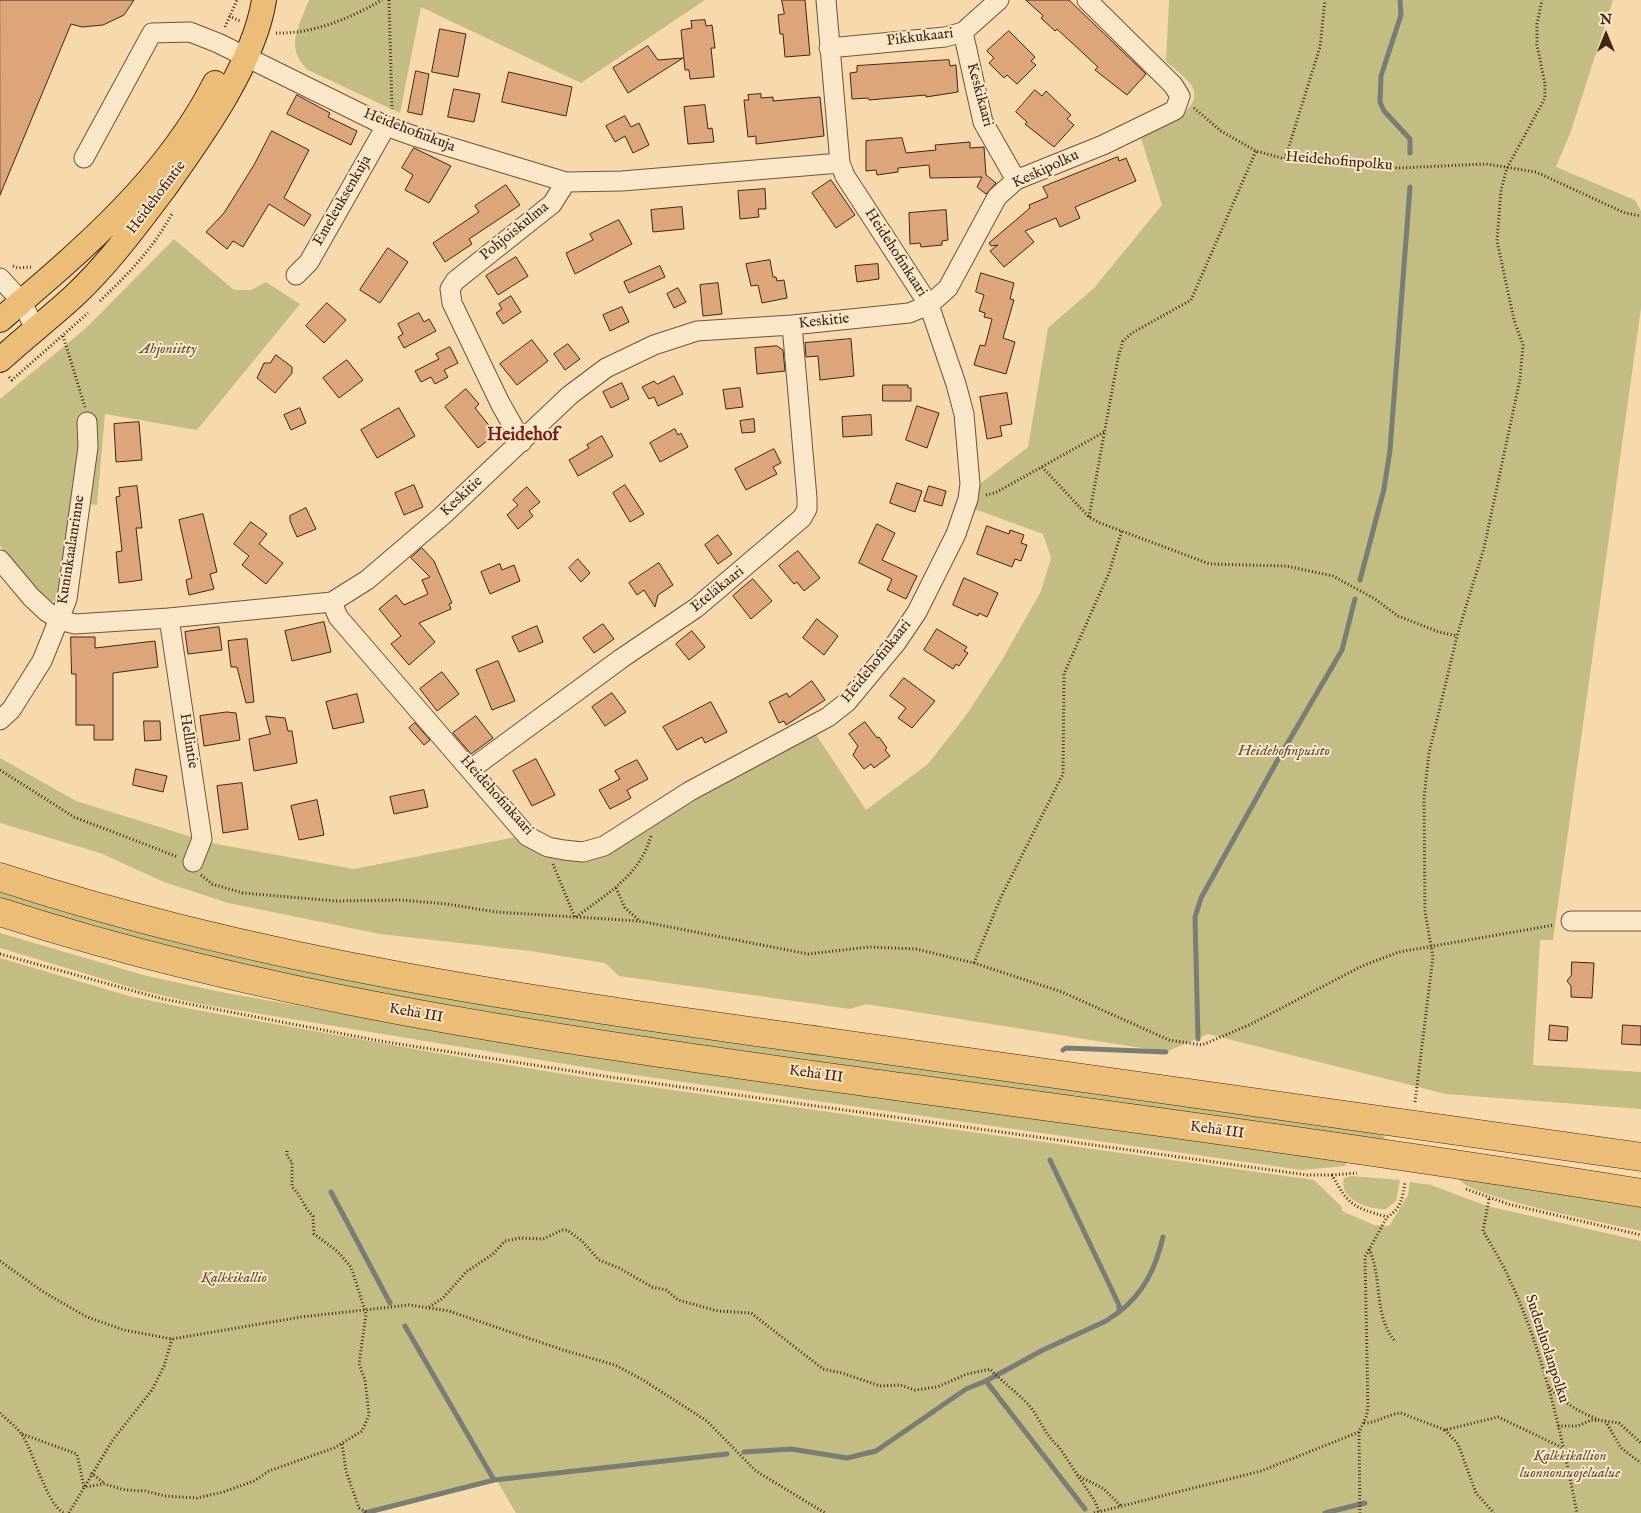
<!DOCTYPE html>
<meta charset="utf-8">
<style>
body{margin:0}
#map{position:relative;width:1641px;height:1513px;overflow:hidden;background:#f6daab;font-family:"IM FELL English",serif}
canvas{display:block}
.north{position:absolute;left:1581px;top:10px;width:50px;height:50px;-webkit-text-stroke:4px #f9e7c8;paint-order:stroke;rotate:0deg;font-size:14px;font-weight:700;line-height:20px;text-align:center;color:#422419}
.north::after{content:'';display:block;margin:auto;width:18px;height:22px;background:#422419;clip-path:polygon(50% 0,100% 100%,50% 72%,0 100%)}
</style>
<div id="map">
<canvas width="1641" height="1513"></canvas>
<div class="north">N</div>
</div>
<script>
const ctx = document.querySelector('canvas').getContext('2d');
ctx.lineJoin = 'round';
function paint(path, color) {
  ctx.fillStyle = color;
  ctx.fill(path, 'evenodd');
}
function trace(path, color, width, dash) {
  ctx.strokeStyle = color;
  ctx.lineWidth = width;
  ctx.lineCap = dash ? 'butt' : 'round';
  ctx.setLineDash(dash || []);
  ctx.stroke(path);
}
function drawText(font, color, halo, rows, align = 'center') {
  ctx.font = font + ' "IM FELL English",serif';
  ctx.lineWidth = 4;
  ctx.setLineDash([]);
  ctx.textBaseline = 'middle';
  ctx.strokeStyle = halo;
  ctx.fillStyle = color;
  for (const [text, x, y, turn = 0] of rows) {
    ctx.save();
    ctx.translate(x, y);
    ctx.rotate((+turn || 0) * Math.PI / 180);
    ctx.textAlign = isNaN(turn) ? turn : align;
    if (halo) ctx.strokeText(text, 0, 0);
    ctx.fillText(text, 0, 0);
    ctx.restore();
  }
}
paint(new Path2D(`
 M 309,0 L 705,0 L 581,83 L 421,7 L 400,113 L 308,70 C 284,48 299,26 309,0 Z
 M 1169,0 L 1613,0 L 1571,131 L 1556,167 L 1635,200 L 1641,211 L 1641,308 L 1553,940 L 1540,940 L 1533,1065 L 1641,1072 L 1641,1109 L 1446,1094 L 1208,1034 L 1166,1052 L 866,1004 L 850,1009 L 619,976 L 605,963 L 530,951 L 380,934 L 228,903 L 164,882 L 100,853 L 0,823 L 0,758 L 76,801 L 211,843 L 354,869 L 521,836 L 562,857 L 815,733 L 866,810 L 928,764 L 967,714 L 1002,660 L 1041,591 L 1051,558 L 1043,534 L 969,507 L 977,486 L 1028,447 L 1048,328 L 1094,288 L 1162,205 L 1140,135 C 1156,128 1206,111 1192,86 C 1186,77 1174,69 1166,61 Z
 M 174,239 L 234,290 L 251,290 L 266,282 L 300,304 L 197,430 L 105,414 L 97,505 L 73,502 L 59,596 L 52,602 L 46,601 L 0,546 L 0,399 L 85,329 Z
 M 0,888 L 255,960 L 388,988 L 510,1009 L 1385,1132 L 1384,1142 L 504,1018 L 404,1001 L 148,942 L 0,899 Z
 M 0,933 L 147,976 L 226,993 L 504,1042 L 1347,1161 L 1345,1166 L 1302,1170 L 620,1073 L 200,1004 L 143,991 L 0,948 Z
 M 0,958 L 129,996 L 191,1009 L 465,1058 L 601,1080 L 1314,1180 L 1342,1207 L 1342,1211 L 1374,1225 L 1389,1226 L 1408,1195 L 1410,1182 L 1431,1185 L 1487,1206 L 1641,1241 L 1641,1513 L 516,1513 L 496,1479 L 366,1513 L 0,1513 Z
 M 1351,1176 L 1400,1180 L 1396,1201 L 1386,1209 C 1370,1210 1338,1200 1344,1178 Z
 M 1459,1178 L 1641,1206 L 1641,1231 C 1617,1225 1461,1196 1459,1178 Z`), '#c4bd83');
trace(new Path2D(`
 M 1400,0 L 1401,15 L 1381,76 L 1380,102 L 1384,111 L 1410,139 L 1410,153
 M 1360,580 L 1384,489 L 1390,450 L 1410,187
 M 1198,1039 L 1195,917 L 1201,898 L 1276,763 L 1342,650 L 1355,599
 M 1063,1050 L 1066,1048 L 1166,1052
 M 331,1192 L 390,1303
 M 1119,1312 C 1144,1293 1156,1267 1163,1237
 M 405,1326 L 494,1480
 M 986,1381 L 1085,1509
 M 744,1452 L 791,1449 L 847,1458 L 876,1451 L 966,1389 L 986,1381 L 1043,1350 L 1106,1321 L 1119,1312 L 1119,1305 L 1050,1160
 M 365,1513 L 494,1480 L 727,1454
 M 1325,1513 L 1365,1503`), '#797d74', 5);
const building = new Path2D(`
 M 0,0 L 134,0 L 124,15 L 103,25 L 82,27 L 71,24 L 0,195 Z
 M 782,0 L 805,0 L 810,55 L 785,57 L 783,34 L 780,34 L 778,15 L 784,14 Z
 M 1026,0 L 1069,0 L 1146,74 L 1127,95 L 1095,70 L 1098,67 L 1057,29 L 1055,31 L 1041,18 L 1043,16 Z
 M 705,20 L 706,26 L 712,25 L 715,48 L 711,48 L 714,77 L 690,79 L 689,70 L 685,70 L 681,30 L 692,28 L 691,21 Z
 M 440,29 L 466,34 L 458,77 L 432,72 Z
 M 1009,31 L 1035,57 L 1031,61 L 1036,65 L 1017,84 L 1007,75 L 1004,78 L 989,63 L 994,58 L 987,51 Z
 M 648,46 L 658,60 L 683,58 L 628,93 L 613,68 Z
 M 949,60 L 950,66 L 956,65 L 958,92 L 926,97 L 926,95 L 869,100 L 868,98 L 852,99 L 850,73 L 857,72 L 857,66 Z
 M 416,71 L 429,74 L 422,115 L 408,112 Z
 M 509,72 L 572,87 L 566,116 L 502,102 Z
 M 454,89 L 480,94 L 474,122 L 448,117 Z
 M 1035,90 L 1042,96 L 1046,91 L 1071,115 L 1067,119 L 1074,125 L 1054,147 L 1025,124 L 1027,122 L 1016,112 Z
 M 761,94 L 761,98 L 773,97 L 773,101 L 820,97 L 824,136 L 756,144 L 756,136 L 748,137 L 744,100 L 749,100 L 748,95 Z
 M 297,95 L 330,113 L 328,117 L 357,131 L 351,145 L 287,114 Z
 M 705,105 L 708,129 L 712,128 L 714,142 L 688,144 L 684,107 Z
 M 625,116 L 631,127 L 639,123 L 649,145 L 633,153 L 625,136 L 615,142 L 606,126 Z
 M 272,131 L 309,150 L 284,198 L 311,215 L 304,226 L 269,204 L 243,247 L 233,241 L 227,249 L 206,232 L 224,213 L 254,165 Z
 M 902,138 L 906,153 L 936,150 L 935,145 L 970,142 L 970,148 L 984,147 L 986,175 L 996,183 L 986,194 L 977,187 L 982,177 L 930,178 L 929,165 L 898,168 L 898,172 L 877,175 L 876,170 L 866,171 L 866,141 Z
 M 414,148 L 451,166 L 429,203 L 405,190 L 413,175 L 402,168 Z
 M 1118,157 L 1119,161 L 1126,158 L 1136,181 L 1075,207 L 1080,218 L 1060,227 L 1056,218 L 1025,231 L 1034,242 L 1004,267 L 990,251 L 998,245 L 991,246 L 989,243 L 1030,208 L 1029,205 L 1048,197 L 1043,187 Z
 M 831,180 L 855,215 L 836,228 L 812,193 Z
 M 506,185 L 520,205 L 469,239 L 472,244 L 445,262 L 433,243 L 479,212 L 475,206 Z
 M 765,189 L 766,209 L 758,209 L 759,217 L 740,219 L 738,191 Z
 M 682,207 L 684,229 L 653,232 L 651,210 Z
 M 946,210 L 948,240 L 942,241 L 942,245 L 921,247 L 920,243 L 910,244 L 909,213 Z
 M 619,220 L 632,244 L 575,274 L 566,253 L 593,240 L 590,234 Z
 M 388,248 L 408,262 L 380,303 L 360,290 Z
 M 516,257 L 528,276 L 498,295 L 486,276 Z
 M 770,260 L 773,277 L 776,277 L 777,281 L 784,280 L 787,298 L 762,303 L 758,285 L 751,286 L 746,264 Z
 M 878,264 L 879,279 L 857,282 L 855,266 Z
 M 660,266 L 665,277 L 629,293 L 624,282 Z
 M 981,273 L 1014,283 L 1010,299 L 1014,300 L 1003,338 L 1015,342 L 1006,374 L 974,365 L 980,345 L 985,346 L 992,319 L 984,317 L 985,313 L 979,311 L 984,295 L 976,292 Z
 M 718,283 L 722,314 L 703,316 L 700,285 Z
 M 678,288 L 686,302 L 674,308 L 667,294 Z
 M 511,296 L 521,312 L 503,324 L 496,313 L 502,309 L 499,304 Z
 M 327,303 L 346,320 L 324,343 L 306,326 Z
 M 622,307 L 629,322 L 610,331 L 603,315 Z
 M 419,313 L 424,322 L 429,319 L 436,331 L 404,348 L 398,337 L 403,334 L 398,324 Z
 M 851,339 L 854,376 L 820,380 L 818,356 L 806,357 L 805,343 Z
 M 532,340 L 548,361 L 517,385 L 500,364 Z
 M 568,344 L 580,359 L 565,370 L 554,354 Z
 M 777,346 L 783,350 L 785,371 L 757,374 L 755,348 Z
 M 450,347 L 458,363 L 444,370 L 448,377 L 435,384 L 431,377 L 421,382 L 415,371 L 439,359 L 436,354 Z
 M 276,355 L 292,367 L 292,373 L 275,393 L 257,378 L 264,363 L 270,363 Z
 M 347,360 L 363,380 L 339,398 L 323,378 Z
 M 674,376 L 683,394 L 658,406 L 654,397 L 649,399 L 642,387 L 654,381 L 657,384 Z
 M 622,383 L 629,399 L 611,408 L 603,392 Z
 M 883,385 L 908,385 L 908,388 L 911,388 L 911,401 L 883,401 Z
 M 740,388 L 743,407 L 726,409 L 723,390 Z
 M 466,389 L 479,404 L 475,408 L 496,434 L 478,448 L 445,407 Z
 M 1007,393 L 1012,424 L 1000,426 L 1002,436 L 987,439 L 980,397 Z
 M 917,406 L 939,413 L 927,448 L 906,440 Z
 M 300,408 L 306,423 L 291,430 L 284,415 Z
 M 399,408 L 415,436 L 377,458 L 361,430 Z
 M 871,415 L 872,435 L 843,437 L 842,417 Z
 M 754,419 L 755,432 L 742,433 L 740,421 Z
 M 139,422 L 142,460 L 116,462 L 114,424 Z
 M 675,429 L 678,435 L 681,433 L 688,447 L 660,462 L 650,443 Z
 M 602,436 L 613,456 L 578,476 L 569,460 L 589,448 L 587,445 Z
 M 774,449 L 781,463 L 773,467 L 777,474 L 746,490 L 735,469 Z
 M 897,483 L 922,491 L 915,512 L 890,503 Z
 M 414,485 L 423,507 L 404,515 L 395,493 Z
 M 625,485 L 644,514 L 630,522 L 613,493 Z
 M 137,486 L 142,528 L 136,528 L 142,580 L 119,583 L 116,552 L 122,551 L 116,497 L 120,496 L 119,488 Z
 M 929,486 L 946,491 L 942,506 L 924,501 Z
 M 527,487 L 540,502 L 529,511 L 533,516 L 518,529 L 507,515 L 518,505 L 513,500 Z
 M 306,508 L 316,529 L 297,537 L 290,521 L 290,516 Z
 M 203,514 L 217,572 L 210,574 L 214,589 L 189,595 L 186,580 L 192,578 L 179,520 Z
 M 251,522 L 267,534 L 259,544 L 283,563 L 266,584 L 242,565 L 249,556 L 234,544 Z
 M 877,524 L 895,533 L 882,560 L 917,576 L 906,599 L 887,590 L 892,579 L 859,563 Z
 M 987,526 L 1009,534 L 1010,530 L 1024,535 L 1021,543 L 1027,545 L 1021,561 L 1015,559 L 1012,567 L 977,554 Z
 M 718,535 L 732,554 L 718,564 L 705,545 Z
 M 422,548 L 434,561 L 452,603 L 449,604 L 451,609 L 419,623 L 435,642 L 409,665 L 391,644 L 401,636 L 379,609 L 396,595 L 404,605 L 428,594 L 422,580 L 430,577 L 411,558 Z
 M 798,551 L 820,578 L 804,591 L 797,582 L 794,584 L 779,566 Z
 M 578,559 L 590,573 L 581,582 L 569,568 Z
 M 659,563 L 673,585 L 658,595 L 655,607 L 644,590 L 637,595 L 629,583 Z
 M 500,564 L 502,570 L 514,565 L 520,581 L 490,594 L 481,572 Z
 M 964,578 L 998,593 L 987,617 L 979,613 L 978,616 L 953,605 Z
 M 753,579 L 772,601 L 751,619 L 733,596 Z
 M 817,619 L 838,636 L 824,655 L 803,638 Z
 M 324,622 L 331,652 L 292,661 L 285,631 Z
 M 603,624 L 614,639 L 594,653 L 583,638 Z
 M 537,626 L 543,642 L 519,652 L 512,637 Z
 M 219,627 L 222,650 L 188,654 L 185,632 Z
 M 937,629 L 967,647 L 964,651 L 968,653 L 959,666 L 956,664 L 953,669 L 924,650 Z
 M 692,631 L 705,647 L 689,660 L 676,644 Z
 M 71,637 L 95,637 L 95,648 L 155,641 L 158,667 L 113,673 L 113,740 L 94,740 L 94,725 L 76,725 L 76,674 L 72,674 Z
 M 247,639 L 254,702 L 246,703 L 237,667 L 231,667 L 228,641 Z
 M 498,661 L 515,701 L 492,710 L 476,670 Z
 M 442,672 L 459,694 L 437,711 L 420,689 Z
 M 904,678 L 935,701 L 912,728 L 898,718 L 906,708 L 890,696 Z
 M 812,681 L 825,700 L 786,725 L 784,721 L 779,723 L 769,702 L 787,693 L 789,697 Z
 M 612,693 L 626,712 L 605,726 L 592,707 Z
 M 357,694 L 364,722 L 333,729 L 326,702 Z
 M 711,702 L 727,732 L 705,743 L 702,737 L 677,750 L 663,727 Z
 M 227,712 L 236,713 L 240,740 L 204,746 L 200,716 Z
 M 266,716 L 285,718 L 288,731 L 292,731 L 297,763 L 254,771 L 249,739 L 270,734 Z
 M 476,716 L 493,738 L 471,754 L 453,733 Z
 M 144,721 L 160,721 L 161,740 L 145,741 Z
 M 865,722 L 877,738 L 879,737 L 887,748 L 885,750 L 890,756 L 874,768 L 871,764 L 864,769 L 853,755 L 858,746 L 849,734 Z
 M 415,723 L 430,740 L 424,745 L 409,728 Z
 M 536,759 L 555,795 L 532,806 L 513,771 Z
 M 637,760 L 648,779 L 627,790 L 631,798 L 610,809 L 599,790 L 620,779 L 615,771 Z
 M 136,769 L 167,776 L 163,792 L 133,785 Z
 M 242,783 L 248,829 L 223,833 L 217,786 Z
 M 424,790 L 428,807 L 394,814 L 390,797 Z
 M 317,800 L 324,835 L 299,840 L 291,806 Z
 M 1572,962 L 1594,963 L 1592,998 L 1571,997 L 1571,986 L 1567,981 L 1571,976 Z
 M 1550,1025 L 1568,1027 L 1567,1041 L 1549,1040 Z
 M 1623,1025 L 1641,1026 L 1641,1045 L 1622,1044 Z`);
paint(building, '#dca57a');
trace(building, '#422419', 1);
const minor = new Path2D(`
 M 963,32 L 983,122 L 1016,180
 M 829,48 L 945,37 L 963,32 L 999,0
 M 84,158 L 152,33 L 190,32 L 218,43 L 386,126 L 417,137 L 566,182
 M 296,275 L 309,262 L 386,126
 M 0,278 L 22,302 L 35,329
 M 522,442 L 500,403 L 452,303 L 450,289 L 455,281 L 552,204 L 566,182 L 622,181 L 840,163
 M 0,560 L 31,597 L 47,612 L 60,620 L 75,624 L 169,618 L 332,602 L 367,580 L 442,516 L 570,395 L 606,368 L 654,345 L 697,331 L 792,325 L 909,313 L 929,305 L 948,288 L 997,197 L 1016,180 L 1103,145 L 1175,110 L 1180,96 L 1173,85 L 1087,0
 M 332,602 L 338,617 L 527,836 L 548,847 L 564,850 L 583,852 L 604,846 L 690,791 L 828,717 L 847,702 L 896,643 L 917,612 L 956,534 L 968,499 L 970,484 L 964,414 L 956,384 L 929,305 L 845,176 L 840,163 L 826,0
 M 169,618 L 202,839 L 193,862
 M 0,720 L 11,710 L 42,661 L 67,599 L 88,447 L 87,422
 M 471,769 L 622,658 L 696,608 L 802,518 L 807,509 L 807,498 L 792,325
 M 1571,921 L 1641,921`);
const major = new Path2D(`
 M 0,320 C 81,251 166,180 215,83
 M 0,360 C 24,338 50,318 74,296 C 108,264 136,226 164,189 C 201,137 254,64 264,0`);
const highway = new Path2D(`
 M 0,877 C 268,965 549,1003 828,1042 C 1099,1081 1370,1119 1641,1157
 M 0,912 C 266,998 544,1037 820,1076 C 1094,1113 1368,1149 1641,1193`);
trace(minor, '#6f523e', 21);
trace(major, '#422419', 26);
trace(highway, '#422419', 29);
trace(new Path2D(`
 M 389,0 L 392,109
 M 229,16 L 240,21
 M 225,27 L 237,0
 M 276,33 C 314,34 350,18 382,0
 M 1194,108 L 1221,131 L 1256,151 L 1285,159 L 1309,163 L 1398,168 L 1486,164 L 1536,172 L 1625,213 L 1641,216
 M 1285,159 L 1320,47 L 1325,0
 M 13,266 L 18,268 L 31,267
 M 100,301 C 129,273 153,249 173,212
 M 63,336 L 85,407
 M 9,377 L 12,380 L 88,313
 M 1042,467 L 1089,517 L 1100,523 L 1210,564 L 1286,566 L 1333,576 L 1375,599 L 1398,616 L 1439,632 L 1457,636
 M 986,495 L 995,493 L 1106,431
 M 1089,517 L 1118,358 L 1123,341 L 1132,333 L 1191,300 L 1256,151
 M 0,770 L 74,817 L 178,857
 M 553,864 L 575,918 C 607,893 639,877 651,836
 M 201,875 L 212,884 L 243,893 L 336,901 L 401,900 L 447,904 L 496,912 L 639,921 L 808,954 L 869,947 L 916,949 L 974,963 L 1062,992 L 1169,1040 L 1202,1045 L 1249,1025 L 1362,966 L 1399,952 L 1554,925
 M 616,888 L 625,908 L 639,920
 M 0,954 L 163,999 L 380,1041 L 610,1077 L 1307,1175 L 1332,1175 C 1349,1206 1353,1207 1387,1217 C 1401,1209 1403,1197 1405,1182
 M 974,963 L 1000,899 L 1063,774 L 1064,674 L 1109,573 L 1122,530
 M 1415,1102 L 1433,957 L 1425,912 L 1424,798 L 1429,753 L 1457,636 L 1484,548 L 1520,379 L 1523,345 L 1514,320 L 1497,241 L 1501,190 L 1507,168 L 1545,98 L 1545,84 L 1537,45 L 1537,24 L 1542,0
 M 1332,1175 L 1357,1173
 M 1466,1189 L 1508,1204 L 1641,1235
 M 1489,1199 L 1483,1231 C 1491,1245 1500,1259 1507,1274 C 1543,1349 1561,1432 1577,1513
 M 1369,1249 C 1383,1278 1373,1318 1396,1342
 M 0,1261 L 42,1291 L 87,1317 L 124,1330 L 172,1339 L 301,1317 L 409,1305 L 449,1311 L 563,1350 L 615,1365 L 643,1380 L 707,1421 L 756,1471 L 825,1513
 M 429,1307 L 443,1298 L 466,1272 L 493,1254 L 505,1241 L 520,1238 L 543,1239 L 562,1230 L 567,1230 L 582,1241 L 599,1260 L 619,1268 L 652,1287 L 666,1290 L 678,1300 L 718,1311 L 751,1313 L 823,1369 L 842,1373 L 880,1386 L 900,1385 L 915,1390 L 937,1387 L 967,1374 L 990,1369 C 1003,1383 1020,1394 1032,1409 C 1041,1422 1046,1436 1059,1447 L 1096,1503 L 1099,1513
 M 1549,1387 C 1564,1404 1584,1415 1606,1422 L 1621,1448 L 1641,1463
 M 0,1413 C 7,1420 17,1427 22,1435 C 34,1452 46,1504 64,1513
 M 1605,1421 L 1619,1423 L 1641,1443
 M 1364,1423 C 1377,1423 1388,1414 1401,1413 L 1445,1430 L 1498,1417 L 1563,1448
 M 1558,1426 L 1578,1426 L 1591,1420 L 1599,1421
 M 1445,1430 L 1458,1444 L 1476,1493 L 1494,1513
 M 1359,1432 L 1360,1513
 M 22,1434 L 77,1454 L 84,1487 L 104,1484 L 125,1490 L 145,1491 L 165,1496 L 197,1498 L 223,1492 L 254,1481 L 269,1471 L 334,1448 L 362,1431 L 369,1415 L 365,1380 L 359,1364 L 366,1314 L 351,1267 L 337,1251 L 314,1234 L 313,1216 C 303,1207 302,1196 292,1187 L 292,1162 L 287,1156 L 287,1151
 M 342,1444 L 346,1471 L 359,1508 L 368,1513
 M 91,1473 L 104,1483
 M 1077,1475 L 1104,1489 L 1121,1506
 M 69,1513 L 112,1441 L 152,1390 L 164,1366 L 172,1339
 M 1094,1513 L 1261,1471 L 1359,1432 L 1366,1417 L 1368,1408 L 1365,1257 L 1387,1217`), '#422419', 3, [1, 2.5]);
trace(minor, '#f9e7c8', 19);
trace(major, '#ebbd76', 24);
trace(highway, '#ebbd76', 28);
drawText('15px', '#422419', '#f9e7c8', [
 ["Pikkukaari",920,38,-7],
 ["Keskikaari",979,95,75],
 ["Heidehofinkuja",409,131,21],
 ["Heidehofinpolku",1339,162,5],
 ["Keskipolku",1046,170,-25],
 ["Heidehofintie",157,198,-53],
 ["Emeleuksenkuja",343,201,-60],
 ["Pohjoiskulma",515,232,-39],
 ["Heidehofinkaari",895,253,57],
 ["Keskitie",824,322,-6],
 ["Keskitie",462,497,-43],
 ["Kuninkaalanrinne",72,550,-81],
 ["Eteläkaari",718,590,-39],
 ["Heidehofinkaari",877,662,-51],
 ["Hellintie",188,741,81],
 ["Heidehofinkaari",496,796,48],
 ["Kehä III",416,1014,10],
 ["Kehä III",816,1075,8],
 ["Kehä III",1217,1131,8],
 ["Sudenluolanpolku",1546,1349,72]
]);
drawText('italic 15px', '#624a34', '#f9e7c8', [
 ["Ahjoniitty",168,350],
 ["Heidehofinpuisto",1284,752],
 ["Kalkkikallio",234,1279],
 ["Kalkkikallion",1570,1457],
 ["luonnonsuojelualue",1570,1474]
]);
drawText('bold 18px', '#7a1f14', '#f9e7c8', [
 ["Heidehof",523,436]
]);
</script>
